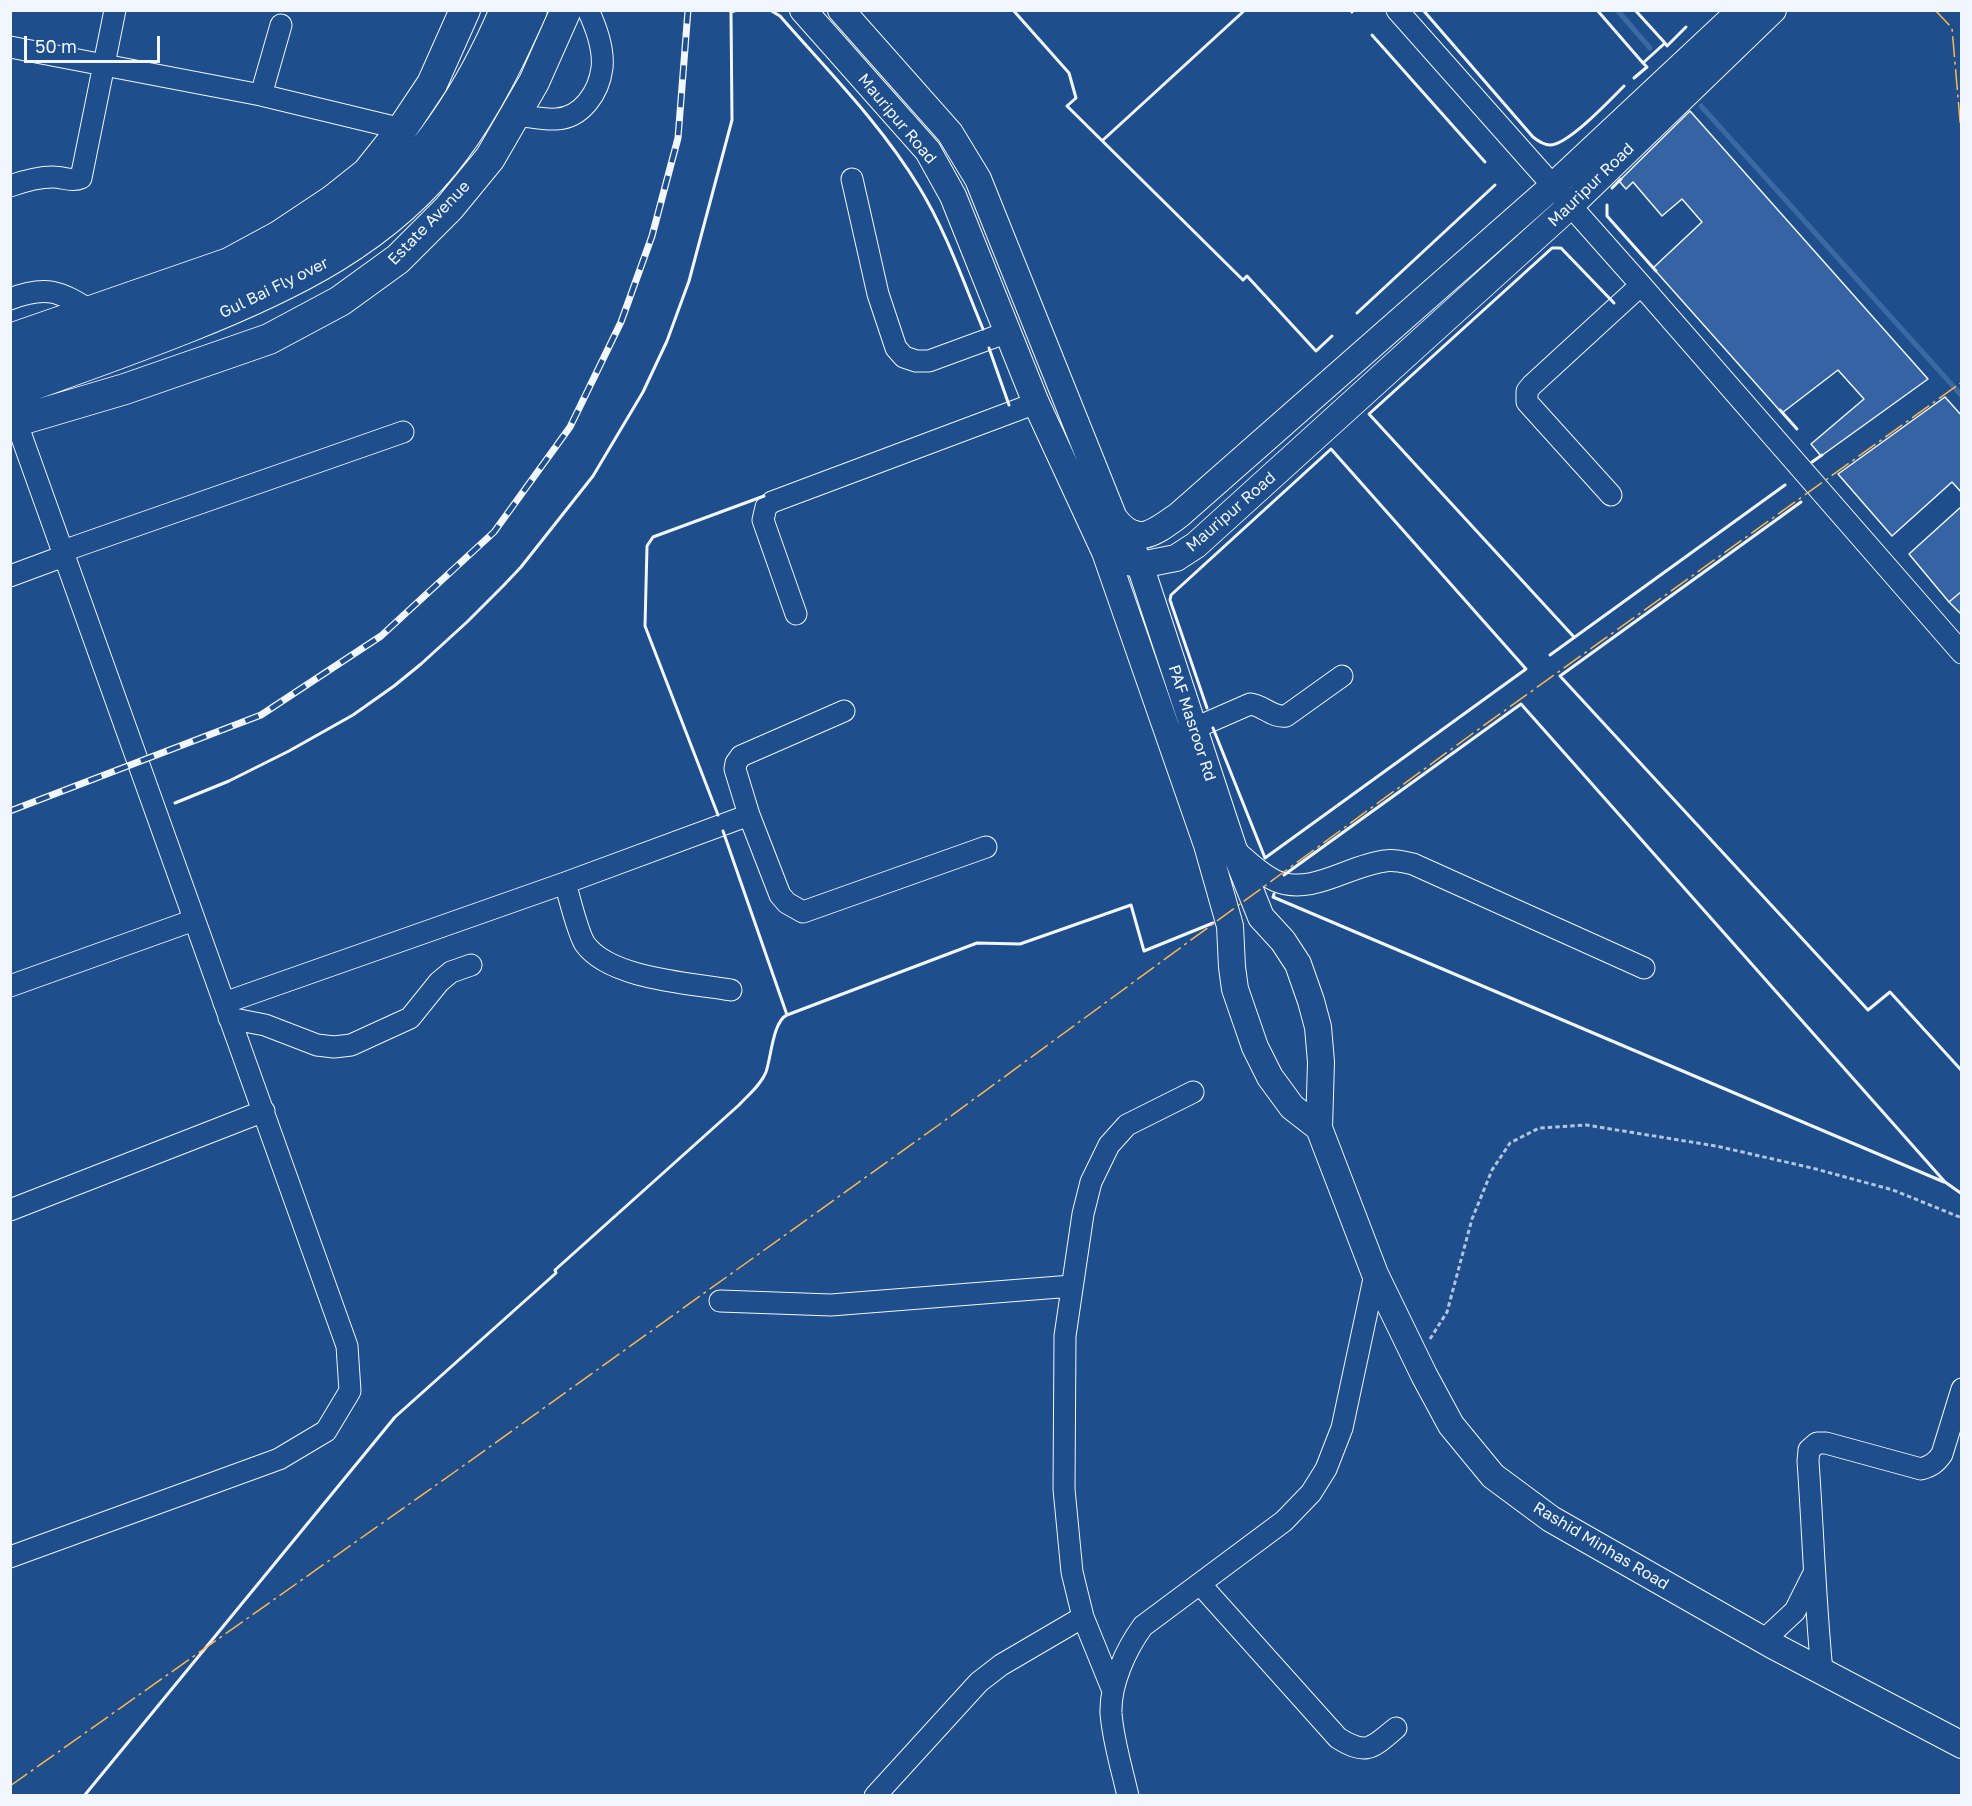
<!DOCTYPE html>
<style>
body{margin:0}
#map{position:relative;width:1972px;height:1806px;overflow:hidden;background:#1f4e8c;font-family:"Golos Text",sans-serif}
canvas{display:block}
.frame{position:absolute;inset:0;border:12px solid #f2f6ff;pointer-events:none}
.scale{position:absolute;left:24px;top:36px;width:136px;height:27px;box-sizing:border-box;border:3px solid #f2f6ff;border-top:0;padding-left:8px;font-size:18px;line-height:21px;white-space:nowrap;color:#f2f6ff;-webkit-text-stroke:4px #1f4e8c;paint-order:stroke}
</style>
<div id="map">
<canvas width="1972" height="1806"></canvas>
<div class="frame"></div>
<div class="scale">50 m</div>
</div>
<script>
const ctx = document.querySelector('canvas').getContext('2d');
ctx.lineJoin = 'round';
function trace(path, color, width, dash) {
  ctx.strokeStyle = color;
  ctx.lineWidth = width;
  ctx.lineCap = dash ? 'butt' : 'round';
  ctx.setLineDash(dash || []);
  ctx.stroke(path);
}
function paint(path, color) {
  ctx.fillStyle = color;
  ctx.fill(path, 'evenodd');
}
function drawText(font, color, halo, rows, align = 'center') {
  ctx.font = font + ' "Golos Text",sans-serif';
  ctx.lineWidth = 4.5;
  ctx.setLineDash([]);
  ctx.textBaseline = 'middle';
  ctx.strokeStyle = halo;
  ctx.fillStyle = color;
  for (const [text, x, y, turn = 0] of rows) {
    ctx.save();
    ctx.translate(x, y);
    ctx.rotate((+turn || 0) * Math.PI / 180);
    ctx.textAlign = isNaN(turn) ? turn : align;
    if (halo) ctx.strokeText(text, 0, 0);
    ctx.fillText(text, 0, 0);
    ctx.restore();
  }
}
trace(new Path2D(`
 M 1617,10 L 1650,48
 M 1701,106 L 1962,396`), '#3b69a3', 5);
const building = new Path2D(`
 M 1690,111 L 1928,379 L 1821,456 L 1811,444 L 1864,399 L 1838,370 L 1782,413 L 1653,268 L 1702,222 L 1682,199 L 1662,216 L 1633,182 L 1626,189 L 1619,181 Z
 M 1945,397 L 1962,416 L 1962,493 L 1952,482 L 1892,536 L 1838,474 Z
 M 1962,506 L 1962,591 L 1949,602 L 1909,554 Z
 M 1962,591 L 1962,615 L 1949,602 Z`);
paint(building, '#3563a3');
trace(building, '#f2f6ff', 1.5);
const minor = new Path2D(`
 M 1397,10 L 1641,285 L 1962,653
 M 10,47 L 261,95 L 402,129
 M 261,95 L 281,25
 M 515,115 C 528,116 543,120 556,119 C 582,118 599,92 602,68 C 604,50 596,27 588,10
 M 852,179 L 878,294 L 896,348 L 904,357 L 916,361 L 929,361 L 1008,332
 M 10,186 C 24,181 38,177 53,177 C 63,177 72,182 81,178 L 115,10
 M 10,299 C 46,285 60,291 91,311
 M 1611,495 L 1527,402 L 1527,391 L 1532,385 L 1641,285
 M 63,551 L 403,432
 M 10,576 L 64,556
 M 796,614 L 763,520 L 766,507 L 772,502 L 1036,403
 M 844,711 L 741,756 L 736,763 L 735,769 L 749,815 L 780,895 L 787,903 L 803,912 L 986,847
 M 1179,735 L 1250,704 C 1263,705 1272,718 1286,716 L 1342,676
 M 1235,850 C 1248,861 1260,874 1276,881 C 1312,896 1349,865 1385,861 C 1394,859 1404,862 1413,864 L 1644,968
 M 565,883 C 569,896 578,934 585,944 C 610,979 690,983 731,990
 M 10,986 L 194,920
 M 224,1003 L 565,883 L 749,815
 M 229,1018 L 265,1025 L 317,1045 L 334,1047 L 351,1045 L 410,1018 L 439,982 L 451,972 L 471,965
 M 10,1210 L 264,1111
 M 720,1301 L 831,1305 L 1072,1286
 M 10,1557 L 279,1459 L 326,1431 L 350,1391 L 347,1346 L 16,421
 M 1200,1584 L 1338,1738 C 1367,1756 1372,1748 1396,1728
 M 1764,1640 L 1795,1611 L 1814,1573
 M 1822,1671 C 1815,1601 1813,1531 1808,1461 L 1809,1450 L 1817,1443 L 1826,1443 L 1921,1469 C 1931,1466 1936,1463 1942,1454 L 1962,1389
 M 1113,1691 L 1083,1617 L 1072,1572 L 1064,1489 L 1065,1336 L 1083,1214 L 1091,1182 L 1109,1145 L 1127,1125 L 1193,1092
 M 875,1796 L 979,1682 L 1001,1665 L 1083,1617
 M 1128,1796 C 1122,1769 1113,1741 1111,1713 C 1110,1684 1126,1649 1143,1626 L 1284,1521 L 1311,1493 L 1326,1469 L 1342,1428 L 1375,1274`);
const major = new Path2D(`
 M 803,10 L 928,151 L 953,196 L 1036,403 L 1105,552 L 1207,845 L 1230,926 L 1232,967 L 1235,989 L 1255,1047 L 1270,1077 L 1292,1107 L 1319,1128
 M 841,10 L 950,133 L 978,179 L 1114,518 C 1137,548 1154,533 1179,515 L 1553,186 L 1741,10
 M 1123,530 L 1140,565 L 1233,847 L 1261,917 L 1283,941 L 1298,964 L 1311,1001 L 1318,1027 L 1321,1062 L 1319,1128 L 1375,1274 L 1424,1375 L 1451,1425 L 1493,1476 L 1551,1519 L 1772,1645 L 1962,1745
 M 1124,561 L 1140,565 L 1176,558 L 1196,545 L 1570,206 L 1773,10`);
const highway = new Path2D(`
 M 10,339 L 229,263 L 279,236 L 333,200 L 367,173 L 402,129 L 432,84 L 465,10
 M 10,368 C 96,339 182,309 264,269 C 295,254 328,239 355,218 C 423,166 472,88 505,10
 M 10,393 C 69,372 128,351 186,328 C 287,288 389,240 455,150 C 487,107 510,59 532,10
 M 10,423 L 125,389 L 269,339 L 340,301 L 398,259 L 449,208 L 490,158 L 534,82 L 566,10`);
trace(minor, '#f2f6ff', 23);
trace(major, '#f2f6ff', 28);
trace(highway, '#f2f6ff', 32);
trace(new Path2D(`
 M 1430,1339 L 1447,1312 L 1472,1219 L 1492,1170 L 1510,1143 L 1539,1128 L 1586,1125 L 1716,1146 L 1812,1168 L 1893,1190 L 1962,1218`), '#b3c4dc', 3, [4.5, 3]);
trace(minor, '#1f4e8c', 21);
trace(major, '#1f4e8c', 26);
trace(highway, '#1f4e8c', 30);
const rail = new Path2D(`
 M 10,811 L 261,715 L 381,636 L 494,532 L 570,427 L 621,322 L 652,236 L 678,138 L 688,10`);
trace(rail, '#f2f6ff', 7);
trace(rail, '#1f4e8c', 4.5, [14]);
trace(new Path2D(`
 M 770,10 L 780,16 C 828,71 881,124 919,187 C 946,231 963,281 983,329
 M 1013,10 L 1069,73 L 1076,98 L 1067,106 L 1243,280 L 1247,276 L 1316,351 L 1332,336
 M 1351,10 L 1352,12
 M 1423,10 L 1533,137 C 1538,141 1544,145 1550,145 C 1568,145 1610,100 1624,86
 M 1597,10 L 1643,63 L 1665,43 L 1667,46 L 1686,27
 M 1635,10 L 1665,43
 M 1372,35 L 1485,162
 M 1634,78 L 1647,67 L 1643,63
 M 1103,140 L 1245,10
 M 1612,188 L 1621,179
 M 1607,205 L 1607,216 L 1656,271
 M 1357,313 L 1495,185
 M 989,348 L 1009,405
 M 1780,410 L 1797,429
 M 1812,462 L 1822,455
 M 1801,502 L 1560,676 L 1868,1010 L 1890,992 L 1962,1071
 M 1574,637 L 1369,414 L 1552,248 L 1561,248 L 1614,303
 M 1550,655 L 1785,485
 M 1207,708 L 1170,600 L 1171,595 L 1331,449 L 1526,669 L 1265,858 L 1213,728
 M 175,803 L 229,781 L 289,751 L 353,715 L 394,686 L 421,664 L 467,622 L 504,585 L 521,567 L 593,476 L 643,392 L 667,341 L 689,281 L 732,120 L 731,12 L 737,10
 M 718,815 L 645,626 L 647,546 L 653,537 L 764,496
 M 723,831 L 787,1015 L 977,943 L 1020,944 L 1131,905 L 1144,951 L 1213,923
 M 1284,875 L 1521,704 L 1945,1182 L 1962,1194
 M 1274,894 L 1273,897 L 1944,1182
 M 84,1796 L 395,1417 L 556,1273 L 555,1270 L 739,1105 C 748,1095 761,1085 766,1072 C 771,1058 773,1021 787,1015`), '#f2f6ff', 3);
trace(new Path2D(`
 M 1935,10 L 1952,28 L 1962,144
 M 10,1786 L 456,1471 L 940,1124 L 1472,734 L 1962,382`), '#ffb74d', 1.5, [21, 4.5, 3, 4.5]);
drawText('16px', '#f2f6ff', '#1f4e8c', [
 ["Mauripur Road",897,119,50],
 ["Mauripur Road",1591,185,-44],
 ["Estate Avenue",429,223,-46],
 ["Gul Bai Fly over",274,288,-26],
 ["Mauripur Road",1231,512,-41],
 ["PAF Masroor Rd",1192,723,72],
 ["Rashid Minhas Road",1601,1546,31]
]);
</script>
